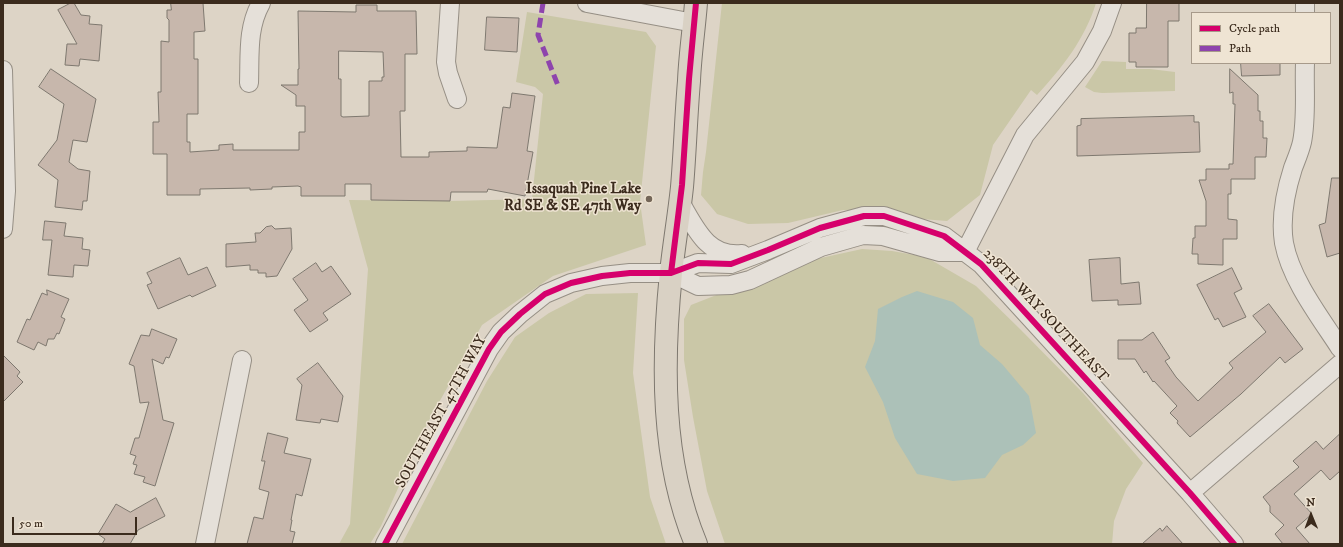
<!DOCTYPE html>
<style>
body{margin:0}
#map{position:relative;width:1343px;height:547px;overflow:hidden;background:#ddd4c6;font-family:"IM FELL DW Pica",serif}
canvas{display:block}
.frame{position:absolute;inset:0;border:4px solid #3b2b1d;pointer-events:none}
.legend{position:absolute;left:1191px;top:12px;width:140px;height:52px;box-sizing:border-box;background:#efe4d3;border:1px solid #a79a8a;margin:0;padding:5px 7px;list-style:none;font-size:12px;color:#3b2b1d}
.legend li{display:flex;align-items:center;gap:8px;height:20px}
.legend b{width:20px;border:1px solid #a79a8a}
.north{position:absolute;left:1291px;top:495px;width:40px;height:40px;-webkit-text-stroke:3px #efe4d3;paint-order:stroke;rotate:359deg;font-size:11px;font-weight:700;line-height:16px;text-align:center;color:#3b2b1d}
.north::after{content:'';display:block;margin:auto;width:14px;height:18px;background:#3b2b1d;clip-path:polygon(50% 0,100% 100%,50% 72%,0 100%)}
.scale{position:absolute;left:12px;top:517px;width:125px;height:18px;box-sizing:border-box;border:2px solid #3b2b1d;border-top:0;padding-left:5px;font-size:12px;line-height:14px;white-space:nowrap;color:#3b2b1d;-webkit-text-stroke:3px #efe4d3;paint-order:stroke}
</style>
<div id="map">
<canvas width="1343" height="547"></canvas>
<div class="frame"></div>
<ul class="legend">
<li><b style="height:5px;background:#d6006c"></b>Cycle path</li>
<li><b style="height:5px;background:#8e44ad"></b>Path</li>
</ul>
<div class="north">N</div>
<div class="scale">50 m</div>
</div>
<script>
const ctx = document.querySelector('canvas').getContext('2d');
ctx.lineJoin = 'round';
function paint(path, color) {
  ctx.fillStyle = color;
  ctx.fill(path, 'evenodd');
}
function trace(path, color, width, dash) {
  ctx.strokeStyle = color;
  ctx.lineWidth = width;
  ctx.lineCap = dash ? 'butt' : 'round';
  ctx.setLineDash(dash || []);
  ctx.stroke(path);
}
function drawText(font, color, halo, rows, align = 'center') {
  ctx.font = font + ' "IM FELL DW Pica",serif';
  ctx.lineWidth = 3;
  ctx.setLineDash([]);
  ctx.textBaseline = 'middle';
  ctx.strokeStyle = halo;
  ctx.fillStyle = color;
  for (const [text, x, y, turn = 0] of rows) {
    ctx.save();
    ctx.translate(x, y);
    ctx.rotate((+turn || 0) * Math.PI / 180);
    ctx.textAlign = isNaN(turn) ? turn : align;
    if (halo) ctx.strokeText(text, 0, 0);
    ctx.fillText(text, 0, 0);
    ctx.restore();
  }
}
paint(new Path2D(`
 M 722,3 L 1096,3 C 1085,39 1062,68 1037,95 L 1031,90 L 993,145 L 980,195 L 947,221 L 897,217 L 851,210 L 843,210 L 788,223 L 748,224 L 717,214 L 701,195 L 703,172 L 706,152 Z
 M 527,12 L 646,32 L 656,46 L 640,202 L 646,245 L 553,276 L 482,325 L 427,424 L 381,526 L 370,544 L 339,544 L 350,524 L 368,269 L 349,200 L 450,201 L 532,199 L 543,94 L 535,87 L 516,82 Z
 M 1102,61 L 1126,62 L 1126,69 L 1150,69 L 1175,72 L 1175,91 L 1102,93 L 1094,92 L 1085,87 Z
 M 862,249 L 892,251 L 926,257 L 976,286 L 1021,330 L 1083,393 L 1143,463 L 1126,489 L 1114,521 L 1112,544 L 725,544 L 707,491 L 693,417 L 684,360 L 684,319 L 691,305 L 798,263 Z
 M 638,293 L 633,373 L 650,497 L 666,544 L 402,544 L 487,381 L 515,337 L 549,313 L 586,294 Z`), '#cac7a7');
paint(new Path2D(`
 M 917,291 L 953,302 L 973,318 L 980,345 L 1002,364 L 1029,396 L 1036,433 L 1023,445 L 1002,455 L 985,478 L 953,481 L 917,474 L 895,438 L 883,402 L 865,367 L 875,341 L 878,309 L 902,297 Z`), '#acc1b8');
const building = new Path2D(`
 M 71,3 L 74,3 L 81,15 L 90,16 L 89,24 L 102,25 L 99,61 L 80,59 L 79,66 L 65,65 L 67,44 L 77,44 L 58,10 Z
 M 171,3 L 203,3 L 205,31 L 194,32 L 194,59 L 198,59 L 198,114 L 187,114 L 187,142 L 190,142 L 190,152 L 219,150 L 219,145 L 233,144 L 233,150 L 299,150 L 299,132 L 305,132 L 305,106 L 296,106 L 296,95 L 281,85 L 298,85 L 298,69 L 299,69 L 298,11 L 356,12 L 356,5 L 377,5 L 377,11 L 416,11 L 417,54 L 405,54 L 405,111 L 400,111 L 401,157 L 429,157 L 429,152 L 467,151 L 467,147 L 497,148 L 503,107 L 510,108 L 512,93 L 535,96 L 527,151 L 533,152 L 525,196 L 488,189 L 487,192 L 451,192 L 450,201 L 371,200 L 371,184 L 345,184 L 345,196 L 301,196 L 301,187 L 298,186 L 272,187 L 272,189 L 250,190 L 250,188 L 200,189 L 200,195 L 167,195 L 167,154 L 153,154 L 153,122 L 159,122 L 158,92 L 161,92 L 161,41 L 169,42 L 169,20 L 167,18 L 167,10 L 171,10 ZM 339,51 L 383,52 L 384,77 L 382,77 L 382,81 L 369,81 L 369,116 L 343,117 L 341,116 L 341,79 L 339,79 Z
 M 1147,3 L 1179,3 L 1179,21 L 1168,21 L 1168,67 L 1136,67 L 1136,62 L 1129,62 L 1129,33 L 1136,33 L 1136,28 L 1146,28 Z
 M 487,17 L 519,18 L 517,52 L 485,50 Z
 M 1241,63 L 1280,63 L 1280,75 L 1242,76 Z
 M 51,69 L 96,99 L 87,142 L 73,140 L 69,162 L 78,169 L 90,171 L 87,201 L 83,201 L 82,210 L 55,207 L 58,180 L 38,165 L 57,140 L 64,104 L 39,87 Z
 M 1230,69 L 1258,95 L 1258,111 L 1260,111 L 1260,121 L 1263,121 L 1263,138 L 1267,138 L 1266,157 L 1255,157 L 1255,179 L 1231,179 L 1231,194 L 1228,194 L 1228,219 L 1237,220 L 1237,239 L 1223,239 L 1223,265 L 1198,264 L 1198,254 L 1192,254 L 1193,238 L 1195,238 L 1195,226 L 1206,226 L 1206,201 L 1199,180 L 1206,180 L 1206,169 L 1229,169 L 1229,164 L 1233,164 L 1235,104 L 1233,104 L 1233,92 L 1230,93 Z
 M 1194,116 L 1194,122 L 1199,122 L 1200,152 L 1077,156 L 1077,126 L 1081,125 L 1081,119 Z
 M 1332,178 L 1340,178 L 1340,253 L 1327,257 L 1319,225 L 1325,223 Z
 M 45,221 L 66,223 L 64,236 L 83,238 L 82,249 L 90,250 L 88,266 L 74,265 L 73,277 L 48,275 L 52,240 L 43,240 Z
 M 272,226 L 275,229 L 291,228 L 292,249 L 277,276 L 266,277 L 266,273 L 258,273 L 258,270 L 250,270 L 250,265 L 226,267 L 226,244 L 256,242 L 255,233 L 260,233 L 266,227 Z
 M 180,258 L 188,275 L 207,267 L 216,286 L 192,297 L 190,295 L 158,309 L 147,285 L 152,283 L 147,273 Z
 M 1120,258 L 1121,284 L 1139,282 L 1141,304 L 1118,305 L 1118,300 L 1092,301 L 1089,260 Z
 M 316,263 L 322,272 L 331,266 L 351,294 L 323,313 L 328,320 L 310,332 L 294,310 L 308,300 L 293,279 Z
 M 1232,268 L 1242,289 L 1234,293 L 1246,317 L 1223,327 L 1218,318 L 1215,320 L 1197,285 Z
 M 47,290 L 69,299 L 61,317 L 65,319 L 59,334 L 57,333 L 54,339 L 48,339 L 46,346 L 38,342 L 34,350 L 17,342 L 27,319 L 30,320 L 42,293 L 47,295 Z
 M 1269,304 L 1303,349 L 1285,363 L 1280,357 L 1241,394 L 1190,437 L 1177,423 L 1178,421 L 1170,413 L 1177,406 L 1154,381 L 1153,382 L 1146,371 L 1144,373 L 1135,359 L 1118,359 L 1118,340 L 1142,340 L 1153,332 L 1170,358 L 1165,361 L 1176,377 L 1198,401 L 1233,368 L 1229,363 L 1266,332 L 1253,316 Z
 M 152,329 L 177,339 L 169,358 L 166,357 L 163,364 L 152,359 L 163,420 L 174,423 L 155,486 L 143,482 L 145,477 L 134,474 L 137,465 L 133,464 L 136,456 L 130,454 L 135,438 L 139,438 L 149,402 L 140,403 L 134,366 L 129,364 L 141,335 L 149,336 Z
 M 3,355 L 20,372 L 17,376 L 23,382 L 3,402 Z
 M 318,363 L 343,396 L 338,422 L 321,419 L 320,423 L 296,420 L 302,385 L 297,379 Z
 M 268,433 L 288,438 L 284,453 L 311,459 L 302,496 L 296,494 L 291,520 L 292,520 L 290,531 L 295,532 L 292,544 L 247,544 L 254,517 L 263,519 L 269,492 L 259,489 L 265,461 L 262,461 Z
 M 1340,434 L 1340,471 L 1330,480 L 1321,470 L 1294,494 L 1312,514 L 1296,528 L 1310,544 L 1283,544 L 1275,534 L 1284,525 L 1270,512 L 1270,506 L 1263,497 L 1299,467 L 1293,461 L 1316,441 L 1323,449 Z
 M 156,498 L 165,516 L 138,530 L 130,544 L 102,544 L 105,539 L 98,534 L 116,504 L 130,512 Z
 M 1167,526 L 1183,544 L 1142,544 L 1160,528 L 1162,531 Z`);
paint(building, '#c7b7ac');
trace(building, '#7e786f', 1);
const minor = new Path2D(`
 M 450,3 L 446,62 L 448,73 L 457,99
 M 587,3 L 694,23
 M 1305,13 L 1305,3
 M 1305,63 C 1304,89 1307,117 1302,142 C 1300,151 1296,160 1293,168 C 1285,193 1280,218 1284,243 C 1291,280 1320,317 1340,348
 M 3,70 L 6,191 L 3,229
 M 249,83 C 250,55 247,28 261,3
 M 680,202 C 695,227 707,258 742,254
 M 965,252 L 1025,135 L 1085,62 L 1102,31 L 1112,3
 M 671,273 L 698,286 L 731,285 L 750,280 L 821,247 L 863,235 L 883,236 L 940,252 L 965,252
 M 1190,493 L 1340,364
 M 205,544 L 242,360
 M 385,544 L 489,349 L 501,332 L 520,314 L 545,294 L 571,283 L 602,276 L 630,273 L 671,273 L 698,263 L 731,264 L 768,250 L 820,228 L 864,216 L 884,216 L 944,236 L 981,264 L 1190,493 L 1234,544`);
const major = new Path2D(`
 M 696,3 C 694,29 690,55 689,81 C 686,116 685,152 682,187 C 679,216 674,244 671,273 C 662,363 661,460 696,544`);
trace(minor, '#968f85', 20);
trace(major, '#7e786f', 24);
trace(minor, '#e5e0d9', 18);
trace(major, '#d9d1c4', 22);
trace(new Path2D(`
 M 543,3 L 538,35 L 559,88`), '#8e44ad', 5, [10, 5]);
trace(new Path2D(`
 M 671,273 L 682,185 L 689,79 L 696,3
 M 385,544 L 489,349 L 501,332 L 520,314 L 545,294 L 571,283 L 602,276 L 630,273 L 671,273 L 698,263 L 731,264 L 768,250 L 820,228 L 864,216 L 884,216 L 944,236 L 981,264 L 1190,493 L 1234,544`), '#d6006c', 6);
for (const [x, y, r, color] of [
 [649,199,4,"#746658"]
]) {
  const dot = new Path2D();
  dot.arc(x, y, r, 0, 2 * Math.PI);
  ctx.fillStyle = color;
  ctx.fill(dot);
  trace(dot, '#efe4d3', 1.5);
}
drawText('bold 15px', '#3b2b1d', '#efe4d3', [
 ["Issaquah Pine Lake",641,190],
 ["Rd SE & SE 47th Way",641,207]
], 'right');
drawText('15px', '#3b2b1d', '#efe4d3', [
 ["238TH WAY SOUTHEAST",1045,316,47],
 ["SOUTHEAST 47TH WAY",442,412,-61]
]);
</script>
